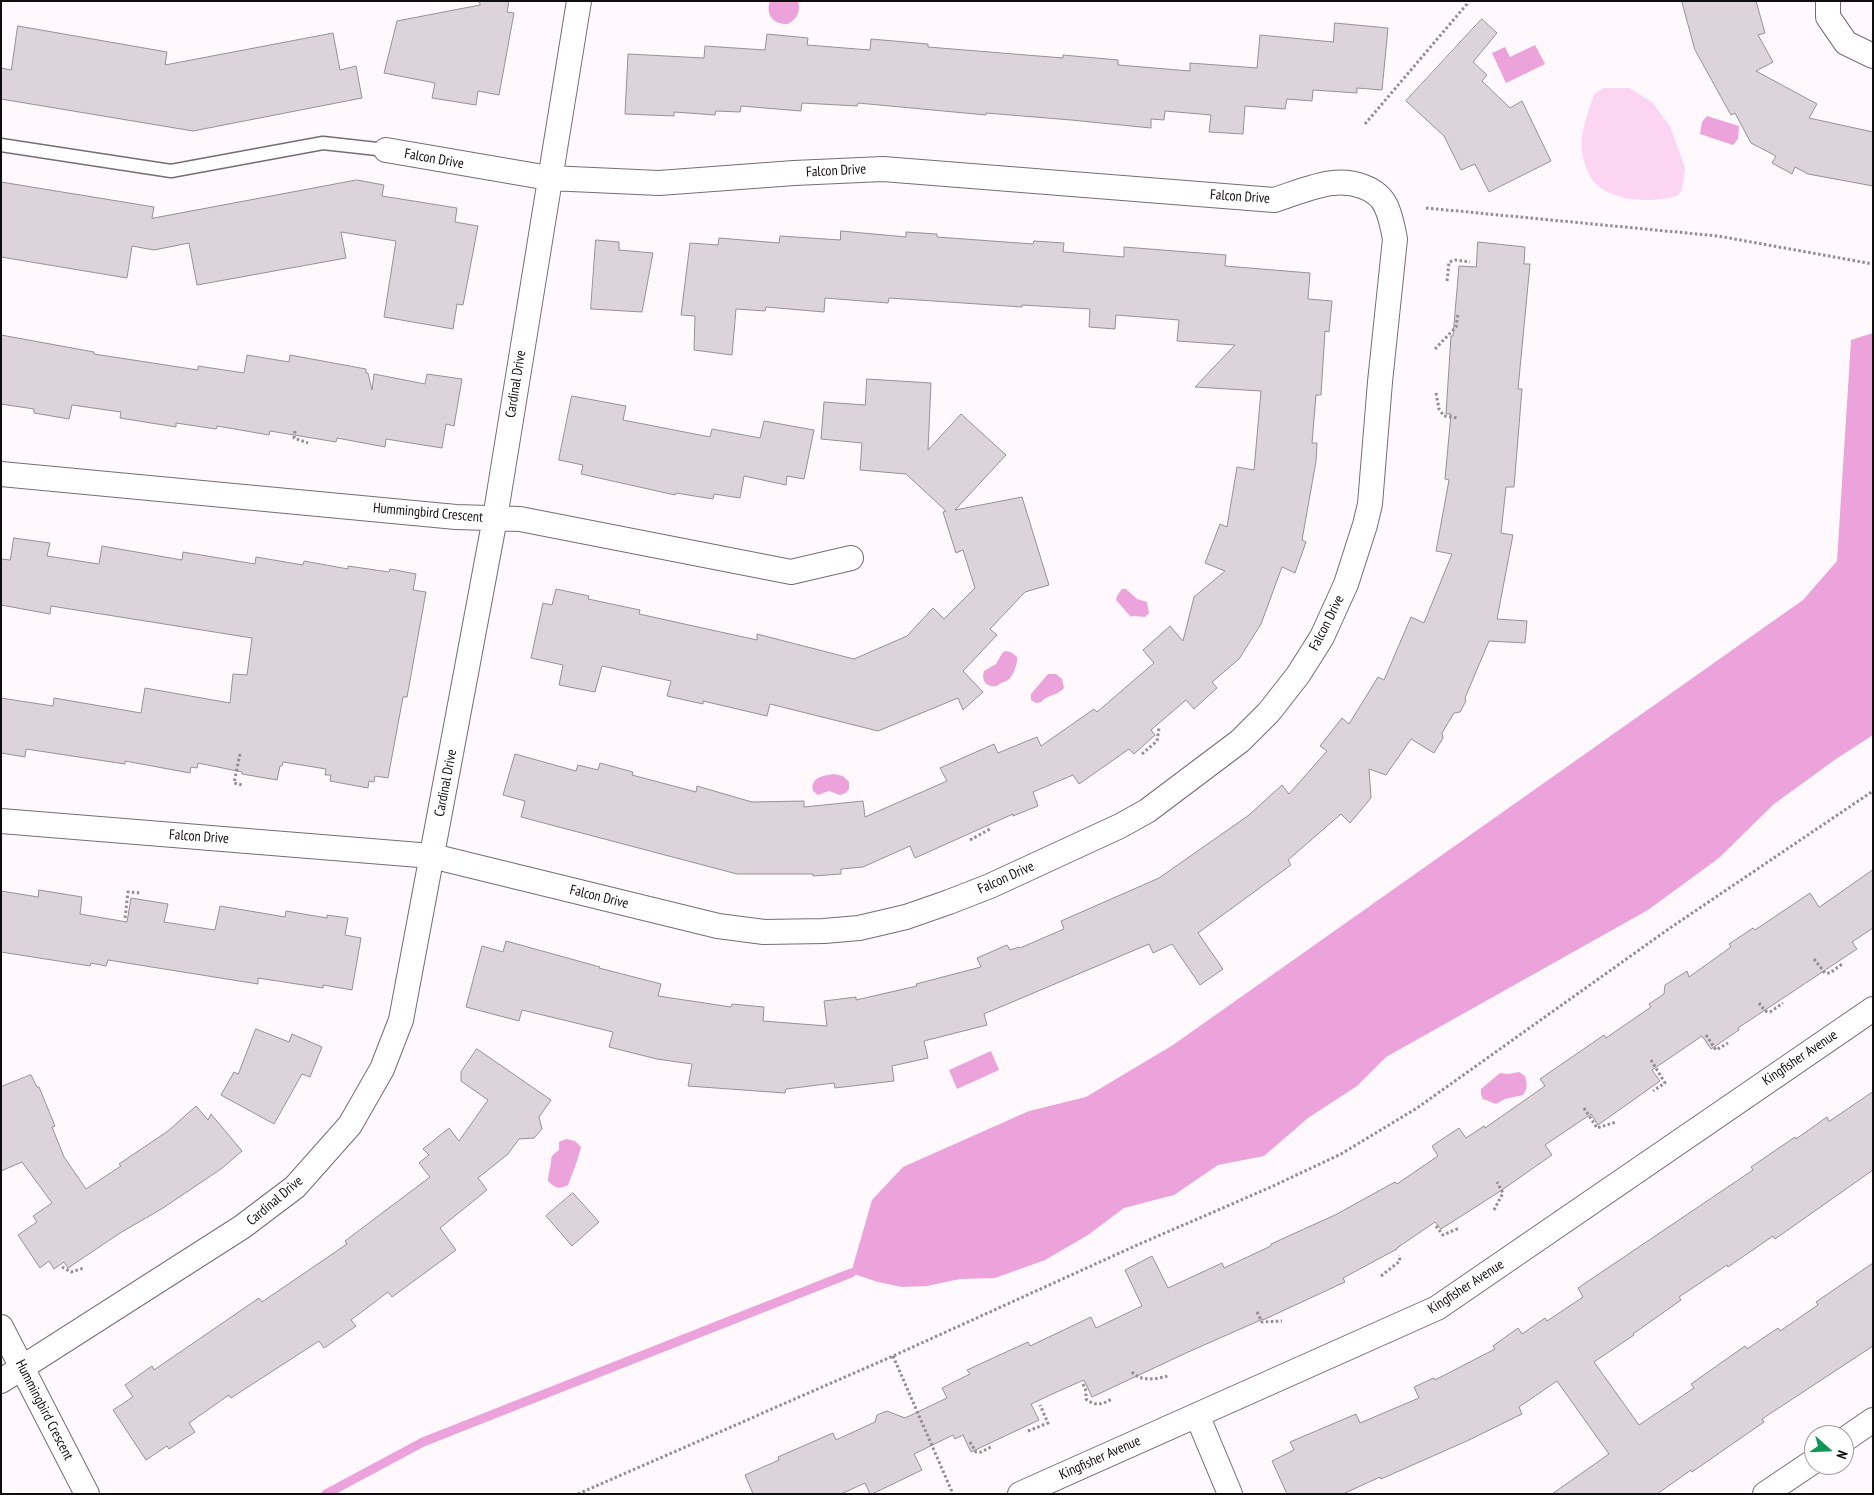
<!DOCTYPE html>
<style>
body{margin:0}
#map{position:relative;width:1874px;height:1495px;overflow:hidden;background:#fff8fd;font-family:"PT Sans Narrow",sans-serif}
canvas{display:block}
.frame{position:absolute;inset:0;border:2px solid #100d0f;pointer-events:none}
.north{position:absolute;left:1804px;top:1425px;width:50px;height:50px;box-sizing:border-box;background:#fff;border:1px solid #9f9e9f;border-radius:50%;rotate:110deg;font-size:14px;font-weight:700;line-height:20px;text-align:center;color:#100d0f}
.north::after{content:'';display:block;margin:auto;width:18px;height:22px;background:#0e9756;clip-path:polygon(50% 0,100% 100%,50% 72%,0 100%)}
</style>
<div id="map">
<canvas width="1874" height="1495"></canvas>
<div class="frame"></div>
<div class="north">N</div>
</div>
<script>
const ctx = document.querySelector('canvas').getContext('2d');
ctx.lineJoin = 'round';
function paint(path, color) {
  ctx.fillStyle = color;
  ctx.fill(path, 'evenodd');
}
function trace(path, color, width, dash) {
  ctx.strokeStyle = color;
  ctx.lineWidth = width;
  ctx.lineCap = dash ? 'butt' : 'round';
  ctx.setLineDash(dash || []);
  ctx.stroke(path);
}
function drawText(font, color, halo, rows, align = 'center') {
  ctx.font = font + ' "PT Sans Narrow",sans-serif';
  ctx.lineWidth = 4.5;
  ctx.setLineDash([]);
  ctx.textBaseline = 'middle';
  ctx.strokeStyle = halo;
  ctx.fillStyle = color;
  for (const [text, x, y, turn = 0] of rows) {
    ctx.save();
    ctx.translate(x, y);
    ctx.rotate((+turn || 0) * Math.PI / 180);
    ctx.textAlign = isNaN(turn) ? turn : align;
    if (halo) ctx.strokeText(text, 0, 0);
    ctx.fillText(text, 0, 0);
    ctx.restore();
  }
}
paint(new Path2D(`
 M 1604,88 L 1629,88 L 1652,102 L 1670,126 L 1685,168 L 1682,190 L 1677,196 C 1653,203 1616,202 1597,185 C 1588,177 1583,161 1582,150 C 1580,131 1589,111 1594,94 Z`), '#fbd5f2');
paint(new Path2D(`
 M 770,1 L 798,1 C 801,12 797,19 788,24 C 774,25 765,15 770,1 Z
 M 1535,45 L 1545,64 L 1506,83 L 1492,53 L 1505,47 L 1510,57 Z
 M 1707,116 L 1739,126 L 1738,139 L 1733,145 L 1700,134 L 1702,122 Z
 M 1873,333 L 1873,735 L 1836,759 L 1774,804 L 1719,858 L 1648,910 L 1386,1057 L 1357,1086 L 1308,1118 L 1264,1156 L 1218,1165 L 1174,1195 L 1124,1208 L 1088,1235 L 1045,1260 L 995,1278 L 960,1279 L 927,1286 L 902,1287 L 878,1282 L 851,1273 L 872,1200 L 903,1167 L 1029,1111 L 1086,1097 L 1173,1045 L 1803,600 L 1837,561 L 1851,340 Z
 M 1122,589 L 1126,589 L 1137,599 L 1147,602 L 1149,613 L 1145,617 L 1133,616 L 1131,617 L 1116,600 L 1117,596 Z
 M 1007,651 L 1012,653 L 1017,657 C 1018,663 1013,677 1008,680 C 1003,683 1001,682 997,686 C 986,688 981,680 984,671 L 996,664 L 1003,652 Z
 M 1048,674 L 1056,674 L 1062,679 L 1064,688 C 1057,695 1056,693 1048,697 C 1042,699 1043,703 1036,703 L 1031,700 L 1031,694 Z
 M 834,774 L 843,776 L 849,782 L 849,789 L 846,793 L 840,795 L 829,791 L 818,795 L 813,791 C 810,777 823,776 834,774 Z
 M 991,1051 L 999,1070 L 957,1089 L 949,1070 Z
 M 1519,1072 L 1525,1076 C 1527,1084 1528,1088 1523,1095 L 1505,1099 L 1496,1104 L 1483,1099 L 1481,1095 L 1481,1089 L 1500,1073 L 1508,1074 Z
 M 566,1139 L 575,1141 L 581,1147 C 578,1160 573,1172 568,1185 C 559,1190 555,1188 548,1181 C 548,1176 549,1173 550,1168 C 553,1157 548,1158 559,1150 L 559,1142 Z`), '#eca3dc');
trace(new Path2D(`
 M 326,1494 L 423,1442 L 851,1273`), '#eca3dc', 9);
const building = new Path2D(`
 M 479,1 L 509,1 L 507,12 L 514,13 L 499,95 L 478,91 L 476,105 L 432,98 L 435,83 L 384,73 L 397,21 L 480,5 Z
 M 1682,1 L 1756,1 L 1765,33 L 1758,35 L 1773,62 L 1756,71 L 1817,104 L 1809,118 L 1873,132 L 1873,186 L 1808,174 L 1795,167 L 1792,174 L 1772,163 L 1776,156 L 1751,143 L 1735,113 L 1731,115 L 1695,50 Z
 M 1482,19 L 1497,33 L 1473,62 L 1487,75 L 1482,81 L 1510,108 L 1522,101 L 1551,161 L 1489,192 L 1475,164 L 1461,170 L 1444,136 L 1406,101 Z
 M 1335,23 L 1388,28 L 1382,90 L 1357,88 L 1357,93 L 1313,90 L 1312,101 L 1287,99 L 1285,109 L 1245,106 L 1243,134 L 1209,132 L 1211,115 L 1165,111 L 1164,120 L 1151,119 L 1151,128 L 1071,120 L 986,113 L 986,115 L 858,103 L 857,106 L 802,103 L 801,111 L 741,106 L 740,112 L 716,111 L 715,115 L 674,112 L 674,116 L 625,114 L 628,54 L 704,58 L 705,46 L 765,50 L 767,34 L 808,38 L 807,45 L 870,50 L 871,39 L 928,44 L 928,47 L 1063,58 L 1063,55 L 1118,60 L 1118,65 L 1190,71 L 1190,63 L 1257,68 L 1260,35 L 1333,42 Z
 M 18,26 L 167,52 L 165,65 L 333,33 L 340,70 L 356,66 L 362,98 L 193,131 L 1,99 L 1,68 L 11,70 Z
 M 357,180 L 384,185 L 382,196 L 457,208 L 455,222 L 478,226 L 463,305 L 457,304 L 453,329 L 384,317 L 396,241 L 341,232 L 346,258 L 197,285 L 189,243 L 154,250 L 132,246 L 127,278 L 1,257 L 1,182 L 154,207 L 152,218 Z
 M 841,231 L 906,237 L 906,232 L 937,234 L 937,237 L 1033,244 L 1034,241 L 1064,243 L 1063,252 L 1124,257 L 1124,247 L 1226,255 L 1225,266 L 1310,273 L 1308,299 L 1332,301 L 1329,332 L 1325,331 L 1321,395 L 1316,395 L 1312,443 L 1317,443 L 1316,461 L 1302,540 L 1306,542 L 1295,573 L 1282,567 L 1261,624 L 1239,659 L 1212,682 L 1217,688 L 1194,709 L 1186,700 L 1151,730 L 1155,735 L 1134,754 L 1129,749 L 1079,784 L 1073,775 L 1033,792 L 1038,806 L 1013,816 L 1013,814 L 915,858 L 910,846 L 863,867 L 841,869 L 841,874 L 813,876 L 813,874 L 737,874 L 521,817 L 525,801 L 503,795 L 515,754 L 576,771 L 578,765 L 598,770 L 600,763 L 633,772 L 632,775 L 696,792 L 697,786 L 752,802 L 804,801 L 804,807 L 863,801 L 865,817 L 947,781 L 940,768 L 994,744 L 998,753 L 1037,737 L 1041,746 L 1094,709 L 1097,712 L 1154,663 L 1143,650 L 1170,626 L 1183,641 L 1194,597 L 1225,571 L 1205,563 L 1220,524 L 1227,527 L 1237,467 L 1254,470 L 1261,391 L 1195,387 L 1235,345 L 1177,341 L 1179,320 L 1116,315 L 1115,329 L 1089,327 L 1090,309 L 1022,305 L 1022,307 L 889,298 L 888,303 L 825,298 L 824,312 L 766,307 L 765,311 L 736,309 L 732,355 L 694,350 L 695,316 L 681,315 L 690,243 L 718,245 L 719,238 L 779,243 L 780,236 L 840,240 Z
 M 596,240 L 619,242 L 619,250 L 653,253 L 642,312 L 591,309 Z
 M 1478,242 L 1525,247 L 1524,264 L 1530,264 L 1518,389 L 1522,389 L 1514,487 L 1506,487 L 1501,533 L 1513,535 L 1497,619 L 1527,621 L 1525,643 L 1489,641 L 1465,698 L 1466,701 L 1460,712 L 1454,713 L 1442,733 L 1443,738 L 1434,753 L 1411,739 L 1386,775 L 1369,769 L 1371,798 L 1350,823 L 1341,814 L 1288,860 L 1291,865 L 1198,933 L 1223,969 L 1200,985 L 1172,944 L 1153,953 L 1149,944 L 984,1014 L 987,1025 L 924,1041 L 928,1058 L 892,1066 L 894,1081 L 835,1088 L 834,1083 L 786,1089 L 785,1093 L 688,1086 L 692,1064 L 657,1059 L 609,1047 L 613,1032 L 522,1010 L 519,1021 L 466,1007 L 482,946 L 503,952 L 506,941 L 600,967 L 599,968 L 661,984 L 658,996 L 731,1007 L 732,1004 L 764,1007 L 763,1021 L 827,1026 L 824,1001 L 856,997 L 856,1000 L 917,986 L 916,984 L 981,967 L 977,958 L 1007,945 L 1010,950 L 1019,947 L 1020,948 L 1064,929 L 1061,921 L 1159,878 L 1249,815 L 1282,785 L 1289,794 L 1327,751 L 1320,746 L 1342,718 L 1349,724 L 1378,677 L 1384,680 L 1411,617 L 1424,623 L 1452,554 L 1436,551 L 1449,480 L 1445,479 L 1451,414 L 1446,414 L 1451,336 L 1453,336 L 1459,266 L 1476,267 Z
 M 1,335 L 94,352 L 94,354 L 198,370 L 198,366 L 244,373 L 247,355 L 289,362 L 290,355 L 366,369 L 366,373 L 368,373 L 372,390 L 374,374 L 425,384 L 427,374 L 462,379 L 454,426 L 446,424 L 442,448 L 386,439 L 385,447 L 337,438 L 336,442 L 270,431 L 269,435 L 217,426 L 216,429 L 176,423 L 176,427 L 120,418 L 121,412 L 72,405 L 69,419 L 34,413 L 34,409 L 1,404 Z
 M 867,379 L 931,383 L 928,450 L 961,414 L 1006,455 L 955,510 L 1022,497 L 1049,585 L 1025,592 L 990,629 L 997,635 L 963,671 L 983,692 L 963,710 L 958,698 L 878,731 L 770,704 L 767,716 L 703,701 L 703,704 L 667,696 L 671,681 L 602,666 L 595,692 L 559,685 L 563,665 L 531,658 L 543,603 L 552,605 L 556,589 L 589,596 L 588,599 L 640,610 L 639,614 L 757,640 L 757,634 L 854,659 L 907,636 L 933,608 L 944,619 L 975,588 L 963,550 L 956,553 L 943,512 L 946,511 L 906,474 L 860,470 L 862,443 L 821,439 L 824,402 L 865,405 Z
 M 572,396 L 626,406 L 623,420 L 710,437 L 712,429 L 760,438 L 764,421 L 814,430 L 804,479 L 787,476 L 786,485 L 744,476 L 740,498 L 714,494 L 713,499 L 676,493 L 675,495 L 581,474 L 583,465 L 559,460 Z
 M 14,538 L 50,543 L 47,556 L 99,564 L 102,546 L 182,560 L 183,552 L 255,564 L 256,557 L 303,565 L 304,561 L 348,569 L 348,566 L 389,572 L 390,569 L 416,574 L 413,590 L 426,592 L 407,697 L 403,697 L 388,778 L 375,776 L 374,782 L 369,781 L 368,788 L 330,781 L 331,775 L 325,775 L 326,769 L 283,762 L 282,766 L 280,766 L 277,780 L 242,774 L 242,772 L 198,763 L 197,768 L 191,767 L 190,773 L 125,761 L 125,764 L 26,749 L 25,757 L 1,753 L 1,698 L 53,706 L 54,698 L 141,713 L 145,688 L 230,703 L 233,674 L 247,675 L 252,638 L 51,606 L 50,614 L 1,605 L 1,559 L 10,560 Z
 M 1873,870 L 1873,928 L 1852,942 L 1857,949 L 1738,1028 L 1739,1030 L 1711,1049 L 1702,1036 L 1652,1070 L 1660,1081 L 1598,1125 L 1591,1114 L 1545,1145 L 1552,1155 L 1499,1192 L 1441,1229 L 1435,1222 L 1397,1248 L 1397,1249 L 1343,1278 L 1345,1282 L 1263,1320 L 1263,1319 L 1186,1353 L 1092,1397 L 1084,1380 L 1061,1390 L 1031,1404 L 1039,1420 L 971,1452 L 963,1435 L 955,1439 L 953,1435 L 914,1454 L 922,1470 L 872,1494 L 870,1494 L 865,1483 L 841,1494 L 753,1494 L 745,1475 L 779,1460 L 778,1457 L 833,1433 L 836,1440 L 875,1422 L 877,1415 L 887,1411 L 905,1418 L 947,1398 L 942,1388 L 970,1374 L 967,1370 L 1028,1342 L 1030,1346 L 1091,1317 L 1096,1328 L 1142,1306 L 1125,1270 L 1152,1256 L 1168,1288 L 1222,1263 L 1224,1268 L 1271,1246 L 1271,1244 L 1335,1215 L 1395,1182 L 1397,1184 L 1438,1156 L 1432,1146 L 1459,1128 L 1466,1138 L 1484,1126 L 1485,1128 L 1545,1086 L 1540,1079 L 1604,1035 L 1606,1038 L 1651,1007 L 1649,1004 L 1664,994 L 1665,985 L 1687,971 L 1689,977 L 1731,947 L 1729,944 L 1753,928 L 1755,930 L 1810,893 L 1819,907 Z
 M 39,890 L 82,897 L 80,914 L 127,922 L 131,898 L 168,904 L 164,922 L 215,930 L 220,906 L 285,917 L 286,911 L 327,918 L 327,915 L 348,918 L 345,935 L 361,938 L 352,990 L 323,985 L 323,988 L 258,978 L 258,984 L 108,960 L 106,966 L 91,963 L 90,966 L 1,952 L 1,891 L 38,897 Z
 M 256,1029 L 289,1042 L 292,1034 L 322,1047 L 310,1077 L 302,1074 L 274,1124 L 221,1095 L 234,1072 L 238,1074 Z
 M 477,1049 L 551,1100 L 539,1117 L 542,1129 L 534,1138 L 519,1139 L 508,1154 L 478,1178 L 487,1190 L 440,1228 L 456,1250 L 392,1297 L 388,1292 L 351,1320 L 356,1326 L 324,1348 L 319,1341 L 231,1398 L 229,1395 L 189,1423 L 195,1432 L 169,1449 L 167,1446 L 146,1460 L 113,1410 L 133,1397 L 125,1385 L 152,1366 L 154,1370 L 259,1298 L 262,1302 L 347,1244 L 345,1241 L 430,1177 L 419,1163 L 429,1155 L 423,1149 L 449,1128 L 459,1141 L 488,1100 L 461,1081 L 461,1072 Z
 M 31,1075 L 37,1087 L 39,1087 L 55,1126 L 52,1127 L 64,1157 L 86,1189 L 121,1166 L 119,1164 L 168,1131 L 196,1106 L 208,1120 L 211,1114 L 242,1151 L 221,1169 L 163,1208 L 120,1233 L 68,1268 L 64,1262 L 54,1269 L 49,1261 L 40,1268 L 18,1235 L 37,1222 L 33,1216 L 52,1203 L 22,1162 L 1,1171 L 1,1087 Z
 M 1873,1092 L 1873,1170 L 1775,1239 L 1773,1236 L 1728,1267 L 1727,1265 L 1679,1297 L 1681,1300 L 1633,1334 L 1634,1335 L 1594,1362 L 1639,1425 L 1694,1388 L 1691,1384 L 1745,1346 L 1747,1349 L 1778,1328 L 1780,1331 L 1818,1305 L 1816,1302 L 1873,1263 L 1873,1346 L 1762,1419 L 1764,1422 L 1692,1472 L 1691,1470 L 1657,1494 L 1552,1494 L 1609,1454 L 1557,1381 L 1519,1407 L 1522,1414 L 1469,1440 L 1381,1479 L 1380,1477 L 1343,1494 L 1287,1494 L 1272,1461 L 1294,1450 L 1290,1442 L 1356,1414 L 1360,1423 L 1419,1398 L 1414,1387 L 1434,1378 L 1435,1380 L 1495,1349 L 1493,1346 L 1518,1328 L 1522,1334 L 1545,1318 L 1547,1321 L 1583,1297 L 1578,1288 L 1753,1170 L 1751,1167 L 1795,1137 L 1796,1139 L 1827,1117 L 1829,1121 Z
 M 573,1193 L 599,1222 L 572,1246 L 546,1216 Z`);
paint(building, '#ddd3db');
trace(building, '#999096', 1);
const service = new Path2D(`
 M 1,145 L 171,171 L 323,143 L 386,150`);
const minor = new Path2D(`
 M 1828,1 L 1828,17 L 1846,43 L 1873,56
 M 1,474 L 456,517 L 520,519 L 791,572 L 851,558
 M 1,821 L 432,856 L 718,926 L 764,932 L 824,931 L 859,928 L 906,917 L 949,902 L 990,886 L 1120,826 L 1147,811 L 1240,741 L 1269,712 L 1298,675 L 1322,637 L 1346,584 L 1365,525 L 1370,504 L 1380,382 L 1395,239 C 1393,228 1391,217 1386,206 C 1377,187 1352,181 1333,183 C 1317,184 1290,195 1274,200 L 883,169 L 794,173 L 659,183 L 549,178 L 386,150
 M 1,1327 L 87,1494
 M 1,1381 L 242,1227 L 295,1187 L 350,1125 L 382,1069 L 401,1020 L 495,518 L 579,1
 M 1197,1415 L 1230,1494
 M 1844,1440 L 1873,1420
 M 1020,1494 L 1437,1308 L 1873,1009
 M 1765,1494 L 1814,1461`);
trace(service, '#756d73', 15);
trace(minor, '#756d73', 26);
trace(new Path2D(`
 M 1365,124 L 1467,4 L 1467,1
 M 1426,208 L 1718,236 L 1873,264
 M 1447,281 L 1449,262 L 1455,260 L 1470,262
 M 1435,349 L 1456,327 L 1458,314
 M 1436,393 L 1439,409 L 1444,416 L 1458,418
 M 295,431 L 294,438 L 308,443
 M 240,754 L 234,783 L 242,785
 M 1142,754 L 1157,741 L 1159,728
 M 970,840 L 990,829
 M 125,918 L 128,892 L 141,893
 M 1814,959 L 1825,973 L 1830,973 L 1842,964
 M 1759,1003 L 1765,1011 L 1770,1012 L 1783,1003
 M 1706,1035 L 1716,1050 L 1728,1043
 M 1651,1060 L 1665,1083 L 1653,1091
 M 1584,1108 L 1597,1128 L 1616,1122
 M 1494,1210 L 1503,1193 L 1497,1182
 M 1436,1226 L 1443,1235 L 1459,1228
 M 62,1267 L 71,1272 L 84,1268
 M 1381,1276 L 1400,1261 L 1399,1255
 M 1257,1312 L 1262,1322 L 1282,1321
 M 893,1356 L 953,1494
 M 1132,1372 C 1140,1382 1157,1379 1168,1376
 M 1083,1384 L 1086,1391 L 1086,1399 C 1096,1407 1102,1404 1112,1399
 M 1028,1431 L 1048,1423 L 1040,1405
 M 970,1442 L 976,1452 L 981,1452 L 993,1446
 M 578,1494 L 893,1356 L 1135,1246 L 1271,1187 L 1341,1154 L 1417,1108 L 1670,928 L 1873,791`), '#928d91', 3, [2.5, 2.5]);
trace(service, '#fff', 12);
trace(minor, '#fff', 24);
drawText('14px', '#100d0f', '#fff', [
 ["Falcon Drive",434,159,10],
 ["Falcon Drive",836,171,-3],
 ["Falcon Drive",1240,197,4],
 ["Cardinal Drive",516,384,-81],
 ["Hummingbird Crescent",428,513,5],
 ["Falcon Drive",1327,623,-63],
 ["Cardinal Drive",446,783,-79],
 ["Falcon Drive",199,837,4],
 ["Falcon Drive",1006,878,-24],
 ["Falcon Drive",599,897,14],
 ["Kingfisher Avenue",1800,1058,-34],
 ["Cardinal Drive",275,1201,-40],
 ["Kingfisher Avenue",1466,1287,-33],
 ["Hummingbird Crescent",44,1410,63],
 ["Kingfisher Avenue",1100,1458,-24]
]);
</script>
